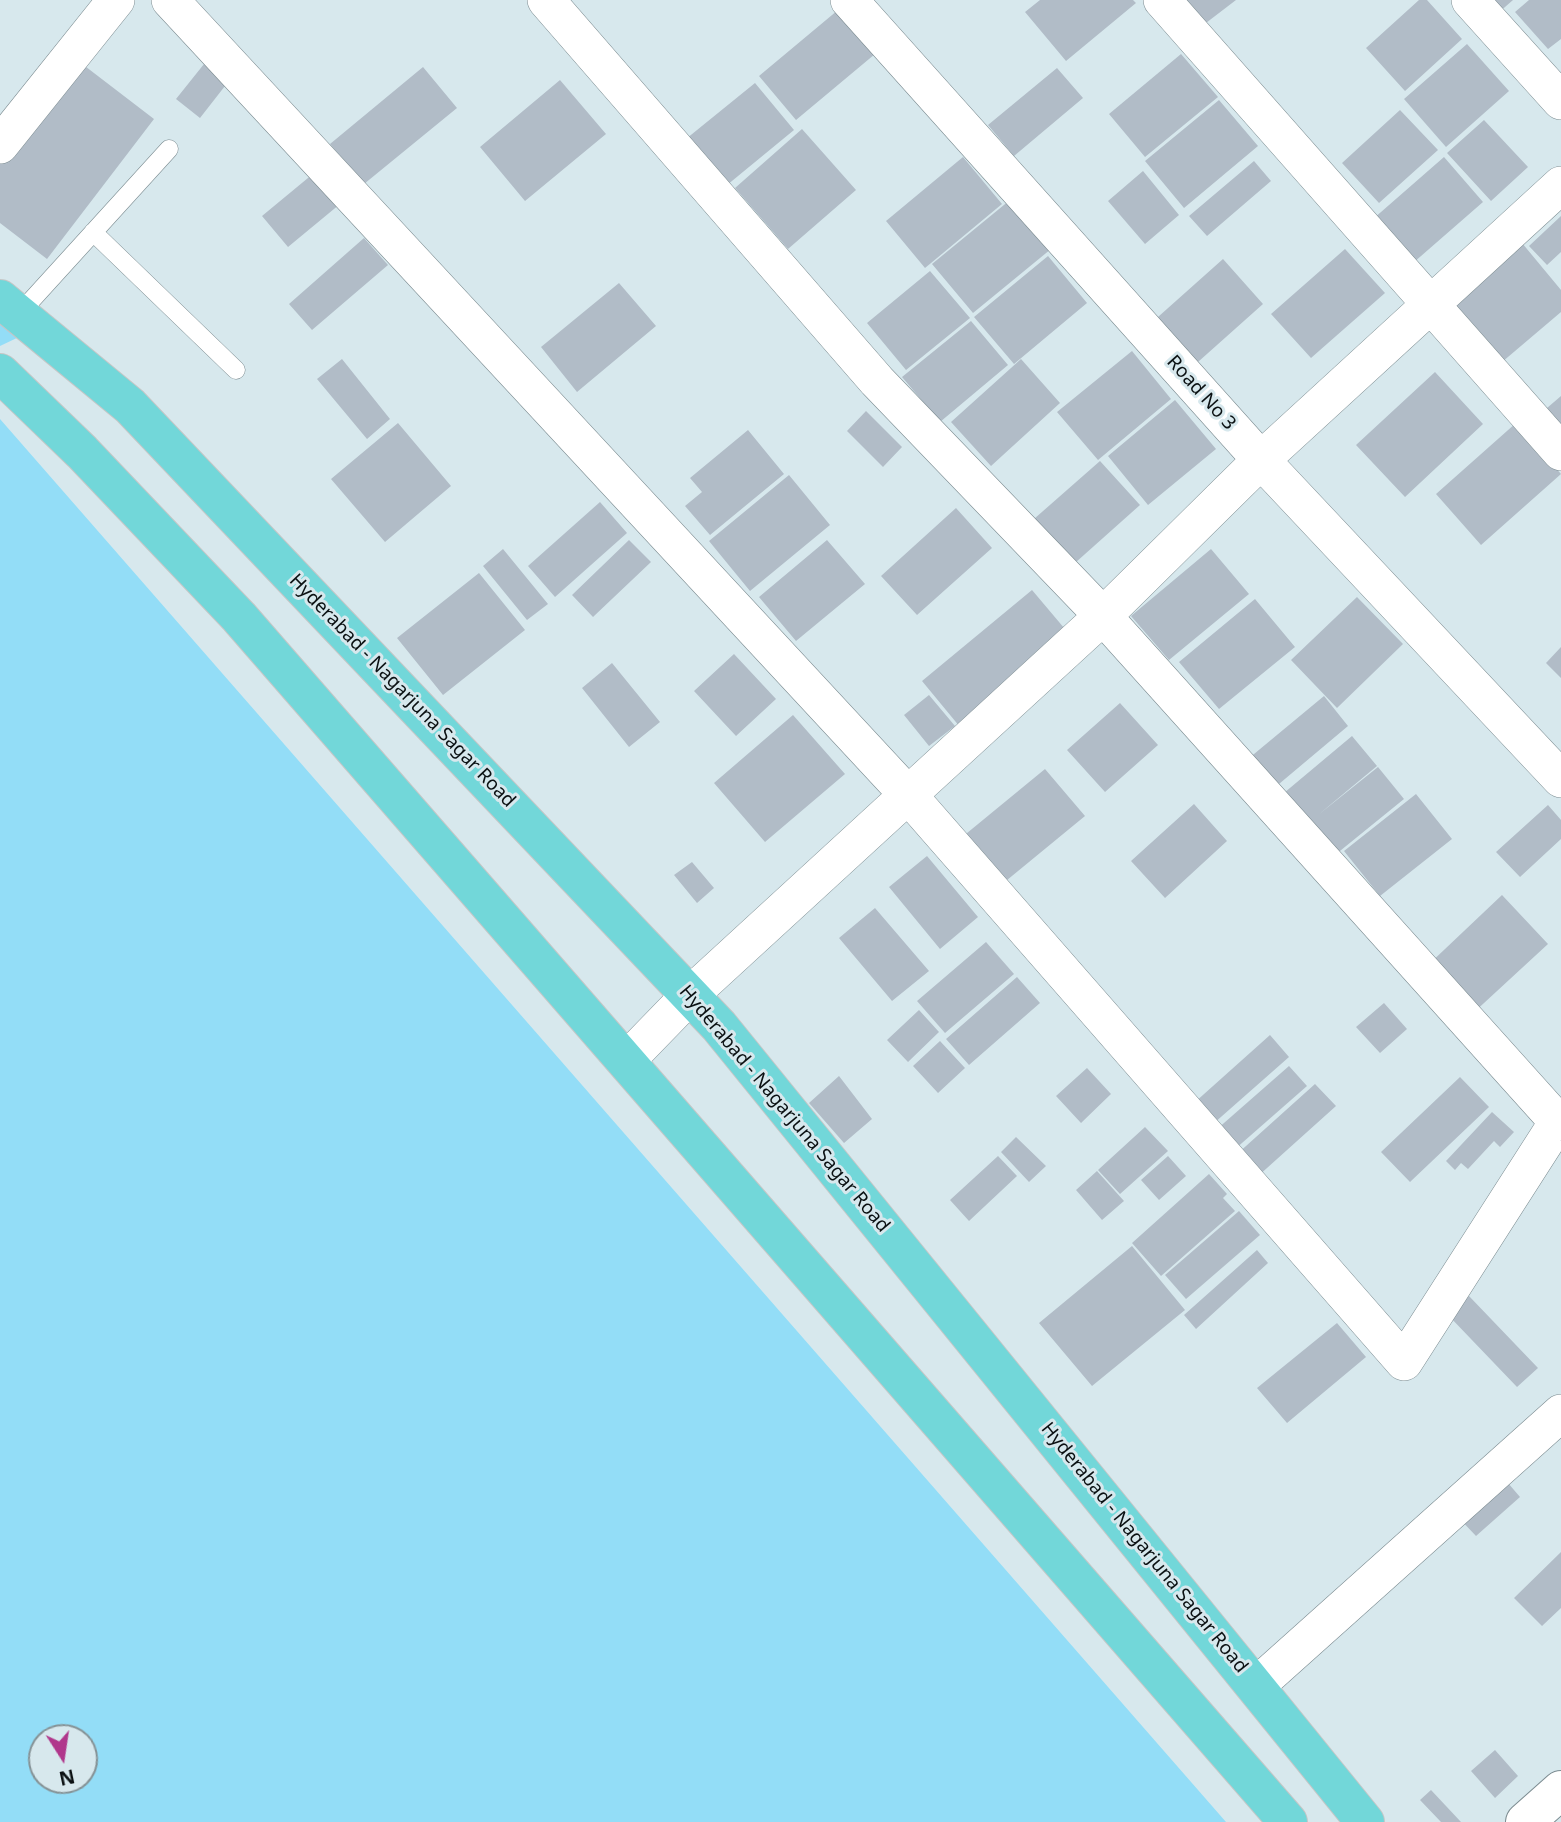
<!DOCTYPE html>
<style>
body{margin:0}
#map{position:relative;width:1561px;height:1822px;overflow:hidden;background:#d7e8ed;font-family:"Noto Sans",sans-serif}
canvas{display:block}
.north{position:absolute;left:28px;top:1724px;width:70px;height:70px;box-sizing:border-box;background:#d7e8ed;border:2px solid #859296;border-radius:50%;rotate:168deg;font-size:19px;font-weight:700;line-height:28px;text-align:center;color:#0b1113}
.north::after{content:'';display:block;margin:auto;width:24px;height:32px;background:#b0378c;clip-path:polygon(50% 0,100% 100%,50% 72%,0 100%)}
</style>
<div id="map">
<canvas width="1561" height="1822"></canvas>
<div class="north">N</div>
</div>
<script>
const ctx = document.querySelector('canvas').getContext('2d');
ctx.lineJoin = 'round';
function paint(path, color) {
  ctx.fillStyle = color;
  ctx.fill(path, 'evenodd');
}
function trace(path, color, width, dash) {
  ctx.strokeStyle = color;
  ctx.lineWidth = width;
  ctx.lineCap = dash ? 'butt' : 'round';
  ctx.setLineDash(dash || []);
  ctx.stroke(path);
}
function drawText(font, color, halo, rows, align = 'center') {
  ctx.font = font + ' "Noto Sans",sans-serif';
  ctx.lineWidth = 6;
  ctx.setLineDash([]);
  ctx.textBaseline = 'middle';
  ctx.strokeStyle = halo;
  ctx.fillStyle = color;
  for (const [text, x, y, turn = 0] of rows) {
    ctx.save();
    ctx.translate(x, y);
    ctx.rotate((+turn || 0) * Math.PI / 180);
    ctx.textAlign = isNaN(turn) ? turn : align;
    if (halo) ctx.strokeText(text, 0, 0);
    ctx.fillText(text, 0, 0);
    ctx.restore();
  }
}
paint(new Path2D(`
 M 0,322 L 19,337 L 0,346 Z
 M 0,419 L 1226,1822 L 0,1822 ZM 84,1738 L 84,1780 L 42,1780 L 42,1738 Z`), '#93ddf7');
paint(new Path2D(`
 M 1040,0 L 1133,0 L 1136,3 L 1066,61 L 1025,12 Z
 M 1182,0 L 1236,0 L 1202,26 Z
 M 1419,0 L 1427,0 L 1462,39 L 1405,91 L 1366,48 Z
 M 1485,0 L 1513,0 L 1497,14 Z
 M 1529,0 L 1561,0 L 1561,39 L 1548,49 L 1515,12 Z
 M 838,10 L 875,54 L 796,120 L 759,76 Z
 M 1467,44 L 1509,91 L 1446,147 L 1404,99 Z
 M 1181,54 L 1218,97 L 1145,157 L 1109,114 Z
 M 208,59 L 232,77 L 200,118 L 176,99 Z
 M 77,60 L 154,119 L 47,259 L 0,223 L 0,160 Z
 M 423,67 L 457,108 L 364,184 L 330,144 Z
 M 1057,68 L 1083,98 L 1014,156 L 988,125 Z
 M 560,80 L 606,134 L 525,201 L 480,147 Z
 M 755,83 L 794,130 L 721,190 L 681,143 Z
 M 1219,100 L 1258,146 L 1184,208 L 1145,161 Z
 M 1400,110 L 1438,150 L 1379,203 L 1342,163 Z
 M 1484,120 L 1528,167 L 1491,201 L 1447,153 Z
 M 802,129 L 856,190 L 788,249 L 735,188 Z
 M 963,157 L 1002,204 L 925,268 L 886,221 Z
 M 1444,157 L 1483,202 L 1413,263 L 1373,219 Z
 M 1254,161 L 1271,181 L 1207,236 L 1189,216 Z
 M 1143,171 L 1179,215 L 1145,244 L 1108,201 Z
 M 314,173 L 340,204 L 288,247 L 262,216 Z
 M 1010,200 L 1051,249 L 973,313 L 932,264 Z
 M 1561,216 L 1561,252 L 1547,265 L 1529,246 Z
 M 364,238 L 388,265 L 312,330 L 289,304 Z
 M 1522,243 L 1561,290 L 1561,312 L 1495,368 L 1444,309 Z
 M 1345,249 L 1385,293 L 1311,358 L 1271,314 Z
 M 1048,256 L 1087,303 L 1014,364 L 974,317 Z
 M 1223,259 L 1263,304 L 1189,370 L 1149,325 Z
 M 930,271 L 970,318 L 906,370 L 867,323 Z
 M 619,283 L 656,326 L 577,392 L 541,347 Z
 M 971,321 L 1008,365 L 940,422 L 902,377 Z
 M 1132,351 L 1171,399 L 1098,460 L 1057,412 Z
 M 342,359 L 390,419 L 367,439 L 317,379 Z
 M 1021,359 L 1060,403 L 991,466 L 951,422 Z
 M 1435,372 L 1483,424 L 1405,497 L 1356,445 Z
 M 1561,396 L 1561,439 L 1540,414 Z
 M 1175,400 L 1216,449 L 1148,505 L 1108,456 Z
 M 866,411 L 902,447 L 883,467 L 847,431 Z
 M 398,423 L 451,486 L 385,542 L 331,479 Z
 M 1516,423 L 1561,474 L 1481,545 L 1436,494 Z
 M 748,430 L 784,474 L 710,535 L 685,506 L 702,492 L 690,478 Z
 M 1100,461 L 1140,505 L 1066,571 L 1026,526 Z
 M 789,475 L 830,525 L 750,591 L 709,541 Z
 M 600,502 L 627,533 L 555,597 L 528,566 Z
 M 956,508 L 992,548 L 917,615 L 881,576 Z
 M 629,540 L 651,562 L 593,617 L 572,595 Z
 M 827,540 L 865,584 L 796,641 L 759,597 Z
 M 503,549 L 548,604 L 527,620 L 483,566 Z
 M 1211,549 L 1249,594 L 1169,660 L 1131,616 Z
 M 479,573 L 525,630 L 443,695 L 397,638 Z
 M 1032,590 L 1070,635 L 960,727 L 922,681 Z
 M 1357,597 L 1403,644 L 1337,708 L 1291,660 Z
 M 1255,599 L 1295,647 L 1219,709 L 1179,662 Z
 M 1561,647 L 1561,678 L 1546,663 Z
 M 734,654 L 776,699 L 736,736 L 694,691 Z
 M 612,663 L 660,722 L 629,747 L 582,688 Z
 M 929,695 L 955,726 L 929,746 L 904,715 Z
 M 1324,696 L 1348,726 L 1273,789 L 1248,759 Z
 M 1120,703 L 1158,745 L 1105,792 L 1067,750 Z
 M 793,715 L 845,774 L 765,842 L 714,783 Z
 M 1352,736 L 1377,766 L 1318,815 L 1378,767 L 1404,799 L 1335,855 L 1278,798 Z
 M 1045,769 L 1085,816 L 1001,885 L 961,838 Z
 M 1416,794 L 1452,839 L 1380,896 L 1344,851 Z
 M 1194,804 L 1227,841 L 1165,898 L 1131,861 Z
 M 1548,805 L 1561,820 L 1561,839 L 1520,877 L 1496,852 Z
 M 927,856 L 978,917 L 940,949 L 889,887 Z
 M 692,862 L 714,888 L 697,903 L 674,875 Z
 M 1502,895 L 1548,944 L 1471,1015 L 1426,967 Z
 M 875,908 L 929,971 L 892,1001 L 839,938 Z
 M 986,942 L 1014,974 L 945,1033 L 917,1001 Z
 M 1017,977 L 1040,1003 L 969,1065 L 946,1039 Z
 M 1384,1003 L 1407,1029 L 1380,1053 L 1356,1027 Z
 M 919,1010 L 939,1032 L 908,1062 L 887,1040 Z
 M 1270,1035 L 1289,1057 L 1213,1124 L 1194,1103 Z
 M 940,1041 L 965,1068 L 938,1093 L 913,1066 Z
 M 1289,1066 L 1307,1086 L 1234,1150 L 1216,1130 Z
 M 1087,1068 L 1111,1094 L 1081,1123 L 1056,1096 Z
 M 839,1076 L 872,1119 L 844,1143 L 809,1103 Z
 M 1460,1077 L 1489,1107 L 1410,1182 L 1381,1152 Z
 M 1315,1084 L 1336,1106 L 1257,1177 L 1236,1155 Z
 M 1492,1112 L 1514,1132 L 1500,1147 L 1494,1141 L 1468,1169 L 1461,1163 L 1455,1170 L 1446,1161 Z
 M 1145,1127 L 1168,1151 L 1120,1194 L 1098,1170 Z
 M 1016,1137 L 1046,1166 L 1029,1182 L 1001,1152 Z
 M 998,1156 L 1017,1176 L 969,1221 L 950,1200 Z
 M 1168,1156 L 1186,1176 L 1159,1200 L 1141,1180 Z
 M 1097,1171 L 1124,1201 L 1102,1220 L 1076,1190 Z
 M 1209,1174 L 1227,1194 L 1223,1198 L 1235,1211 L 1161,1276 L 1132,1243 Z
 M 1239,1211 L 1260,1235 L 1186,1299 L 1165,1275 Z
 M 1132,1246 L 1185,1310 L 1092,1386 L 1039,1323 Z
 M 1257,1250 L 1268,1263 L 1196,1329 L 1184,1315 Z
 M 1469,1296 L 1538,1368 L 1517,1387 L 1448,1315 Z
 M 1337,1323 L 1366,1357 L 1287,1423 L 1257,1388 Z
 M 1502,1476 L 1520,1497 L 1476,1536 L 1457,1516 Z
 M 1561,1552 L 1561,1608 L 1542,1626 L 1514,1598 Z
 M 1495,1750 L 1518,1776 L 1495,1798 L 1471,1771 Z
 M 1431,1790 L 1461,1822 L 1441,1822 L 1420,1800 Z`), '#b1bcc7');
const lane = new Path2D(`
 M 93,232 L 236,370
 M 18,315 L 169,149`);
const street = new Path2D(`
 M 170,0 L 909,796 L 1404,1362 L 1561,1117
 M 546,0 L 877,381 L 1103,616 L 1558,1122
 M 849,0 L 1261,460 L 1561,779
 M 1162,0 L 1561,452
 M 1470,0 L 1561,101
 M 0,145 L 116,0
 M 626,1061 L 690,995 L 1103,616 L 1261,460 L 1561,185
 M 1256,1686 L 1561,1413`);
const secondary = new Path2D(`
 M 1525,1822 L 1561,1790`);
const primary = new Path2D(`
 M 0,299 L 130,406 L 719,1026 L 1365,1822
 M 0,373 L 82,452 L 239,617 L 1288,1822`);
trace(lane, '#7b8b90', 19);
trace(street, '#7b8b90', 38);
trace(secondary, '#7b8b90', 40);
trace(primary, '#c4c6c6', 40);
trace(lane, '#fff', 18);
trace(street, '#fff', 37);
trace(secondary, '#fff', 38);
trace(primary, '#72d7d9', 38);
drawText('19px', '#0b1113', '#d7e8ed', [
 ["Road No 3",1201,393,48],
 ["Hyderabad - Nagarjuna Sagar Road",402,691,46],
 ["Hyderabad - Nagarjuna Sagar Road",784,1109,50],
 ["Hyderabad - Nagarjuna Sagar Road",1144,1548,51]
]);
</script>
